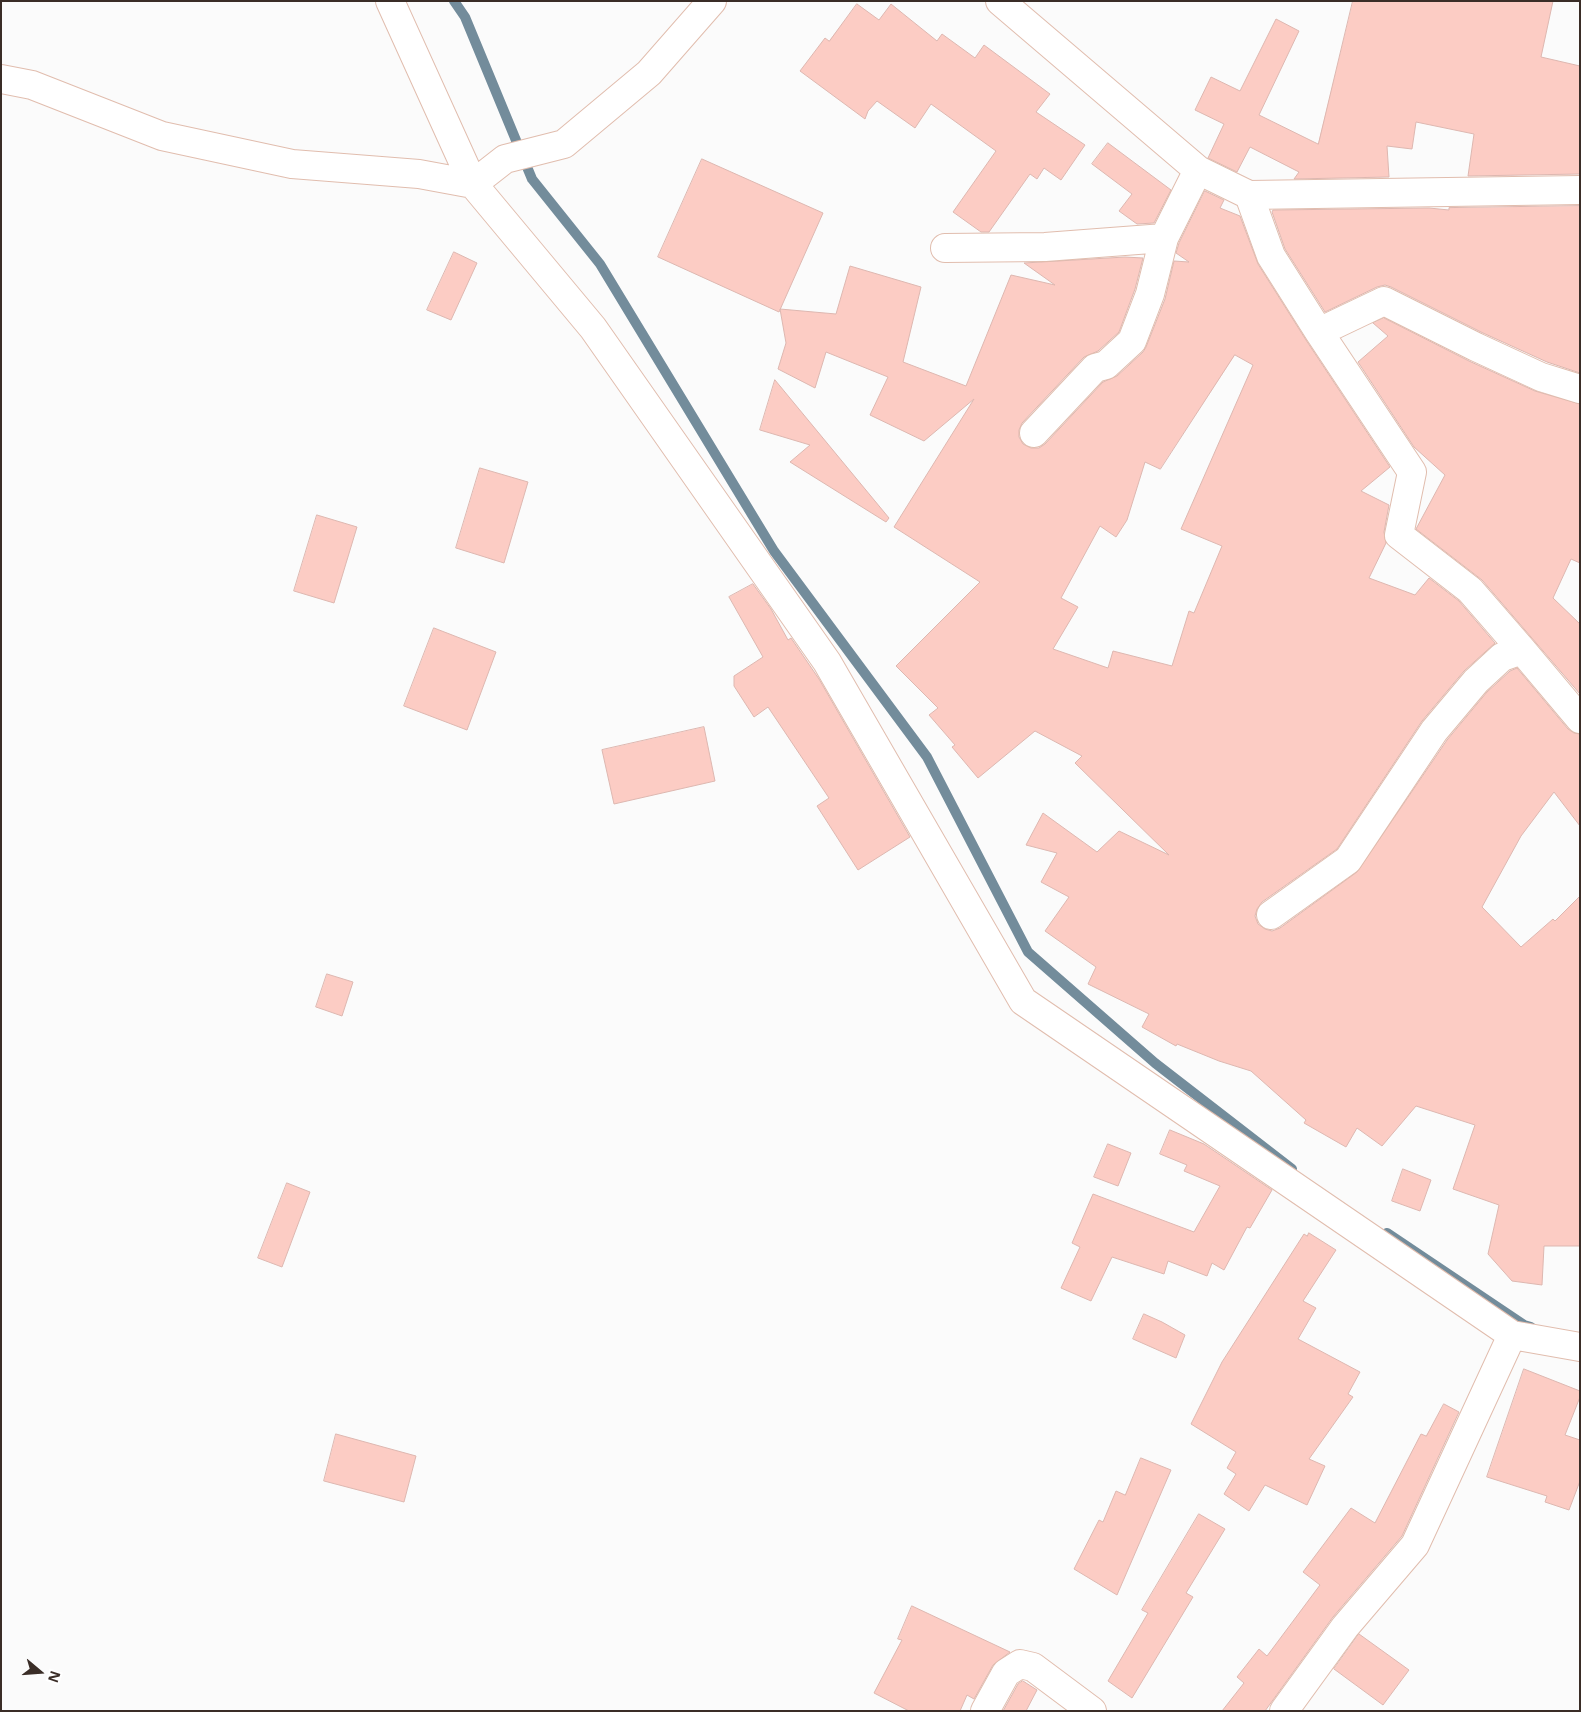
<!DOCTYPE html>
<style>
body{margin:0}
#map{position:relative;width:1581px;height:1712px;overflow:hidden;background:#fbfbfb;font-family:"Open Sans",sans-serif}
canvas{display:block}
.frame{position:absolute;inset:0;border:2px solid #3a2d27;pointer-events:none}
.north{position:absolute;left:15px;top:1647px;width:50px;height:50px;-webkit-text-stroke:4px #fff;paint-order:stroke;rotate:108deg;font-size:14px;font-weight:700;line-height:20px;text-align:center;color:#3a2d27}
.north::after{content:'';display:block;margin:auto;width:18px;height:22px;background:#3a2d27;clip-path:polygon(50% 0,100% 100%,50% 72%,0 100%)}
</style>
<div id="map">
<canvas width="1581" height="1712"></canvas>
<div class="frame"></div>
<div class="north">N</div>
</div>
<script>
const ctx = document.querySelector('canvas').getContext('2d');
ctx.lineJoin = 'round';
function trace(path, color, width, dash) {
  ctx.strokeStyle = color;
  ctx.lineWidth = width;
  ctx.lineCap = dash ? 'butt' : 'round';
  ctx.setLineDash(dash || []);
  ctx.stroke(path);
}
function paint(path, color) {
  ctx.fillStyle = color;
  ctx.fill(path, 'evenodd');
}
trace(new Path2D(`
 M 454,1 L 465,17 L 532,179 L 600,264 L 774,551 L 927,757 L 1028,952 L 1155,1063 L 1292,1169
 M 1387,1233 L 1524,1325 L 1531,1327`), '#738c9b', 10);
const building = new Path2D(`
 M 1353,1 L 1553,1 L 1541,57 L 1580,66 L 1580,174 L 1468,176 L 1474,134 L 1416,122 L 1412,149 L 1387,146 L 1389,177 L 1294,179 L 1299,172 L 1250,147 L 1237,172 L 1208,158 L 1224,124 L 1195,110 L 1211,77 L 1240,91 L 1276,19 L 1299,31 L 1259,115 L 1318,144 Z
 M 857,4 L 879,20 L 891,4 L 937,41 L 942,34 L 975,58 L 984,45 L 1050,94 L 1036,112 L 1085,145 L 1061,180 L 1044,168 L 1037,179 L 1030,174 L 989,232 L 981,232 L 953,212 L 996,151 L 931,104 L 915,128 L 877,101 L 868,111 L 865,119 L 800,71 L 825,38 L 829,41 Z
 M 1108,143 L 1171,190 L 1154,223 L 1137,224 L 1119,211 L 1132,194 L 1092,164 Z
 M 702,159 L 823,213 L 779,312 L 658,257 Z
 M 1205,191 L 1224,200 L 1220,208 L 1240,216 L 1258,264 L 1306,340 L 1390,467 L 1361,491 L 1389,505 L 1384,532 L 1386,543 L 1369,578 L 1415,595 L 1429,578 L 1459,601 L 1495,643 L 1464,671 L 1422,721 L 1337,849 L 1262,902 L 1257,909 L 1255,916 L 1258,924 L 1265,929 L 1272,931 L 1280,928 L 1357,872 L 1447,740 L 1487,692 L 1510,671 L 1517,668 L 1568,729 L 1574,733 L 1580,734 L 1580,826 L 1554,792 L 1521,836 L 1482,907 L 1521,947 L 1553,919 L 1555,921 L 1580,896 L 1580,1246 L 1544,1246 L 1542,1285 L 1512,1281 L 1488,1254 L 1499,1205 L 1453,1189 L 1475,1125 L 1416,1106 L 1382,1146 L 1357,1128 L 1346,1147 L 1304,1123 L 1306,1120 L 1251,1071 L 1219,1061 L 1177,1044 L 1176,1046 L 1142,1027 L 1149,1014 L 1088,984 L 1096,967 L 1045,931 L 1069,897 L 1041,882 L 1057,853 L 1026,845 L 1043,813 L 1097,852 L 1119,831 L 1169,855 L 1075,763 L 1082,756 L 1035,731 L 978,778 L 952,747 L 955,745 L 929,715 L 938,708 L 896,666 L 980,582 L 894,527 L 974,399 L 924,441 L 870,415 L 888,377 L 826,352 L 815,388 L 778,369 L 786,343 L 780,309 L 836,314 L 850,266 L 921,287 L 903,362 L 966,386 L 1011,275 L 1055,285 L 1024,263 L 1125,257 L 1143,258 L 1135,289 L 1119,332 L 1098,351 L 1084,357 L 1022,423 L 1019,430 L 1019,437 L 1023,444 L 1031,448 L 1039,448 L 1045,444 L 1103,382 L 1117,376 L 1143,352 L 1146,347 L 1165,299 L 1174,261 L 1189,262 L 1176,253 L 1179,243 ZM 1235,355 L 1253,365 L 1181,529 L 1222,546 L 1194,613 L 1189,611 L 1172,666 L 1113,651 L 1108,668 L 1053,649 L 1078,607 L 1061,598 L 1100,526 L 1116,537 L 1127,520 L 1145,462 L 1160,469 Z
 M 1580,206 L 1580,373 L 1547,362 L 1483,333 L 1391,287 L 1385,285 L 1377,287 L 1325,312 L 1285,249 L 1272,212 L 1273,210 L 1429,208 L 1449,210 L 1449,208 Z
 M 454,252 L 477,263 L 451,320 L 427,310 Z
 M 1384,318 L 1469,361 L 1535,391 L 1580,404 L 1580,563 L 1571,559 L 1553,598 L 1580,624 L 1580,694 L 1482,580 L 1416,529 L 1445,475 L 1414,447 L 1358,362 L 1388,336 L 1373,323 Z
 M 775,380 L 889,518 L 886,522 L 790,462 L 810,445 L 760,430 Z
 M 480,468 L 528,482 L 504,563 L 456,548 Z
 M 317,515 L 357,527 L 334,603 L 294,591 Z
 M 753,584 L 771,609 L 788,640 L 791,638 L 819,679 L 910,837 L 858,870 L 817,806 L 829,798 L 768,707 L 754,717 L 734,686 L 734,676 L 763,657 L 729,597 Z
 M 434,628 L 496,652 L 467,730 L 404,706 Z
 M 704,727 L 715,781 L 614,804 L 602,750 Z
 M 327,974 L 353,982 L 342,1016 L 316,1007 Z
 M 1170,1130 L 1204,1144 L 1272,1190 L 1250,1228 L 1247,1227 L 1224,1270 L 1212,1263 L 1207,1276 L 1168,1261 L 1164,1274 L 1112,1257 L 1091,1301 L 1061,1288 L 1080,1247 L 1072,1243 L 1093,1194 L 1194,1232 L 1220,1186 L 1184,1171 L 1187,1165 L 1160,1154 Z
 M 1108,1144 L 1131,1153 L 1118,1186 L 1094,1177 Z
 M 1403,1169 L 1431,1180 L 1420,1211 L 1392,1201 Z
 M 287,1183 L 310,1192 L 282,1267 L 258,1258 Z
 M 1309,1233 L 1336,1250 L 1303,1301 L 1316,1308 L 1298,1339 L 1360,1372 L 1348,1394 L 1353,1397 L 1309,1459 L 1325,1466 L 1307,1505 L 1265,1485 L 1249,1511 L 1224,1494 L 1236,1474 L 1227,1468 L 1236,1452 L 1191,1424 L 1222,1362 L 1304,1234 L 1307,1236 Z
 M 1144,1314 L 1162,1322 L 1185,1335 L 1176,1358 L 1133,1339 Z
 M 1524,1369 L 1580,1391 L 1580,1397 L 1565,1435 L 1580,1440 L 1580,1481 L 1569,1510 L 1545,1502 L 1547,1496 L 1487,1477 Z
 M 1444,1404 L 1459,1412 L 1402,1536 L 1333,1617 L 1265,1711 L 1222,1711 L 1244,1683 L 1237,1677 L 1259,1649 L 1267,1656 L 1320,1585 L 1303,1572 L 1351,1508 L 1375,1523 L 1421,1434 L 1426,1436 Z
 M 336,1434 L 416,1456 L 404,1502 L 324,1481 Z
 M 1141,1458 L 1171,1470 L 1117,1595 L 1074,1569 L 1099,1520 L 1103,1522 L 1116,1491 L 1125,1495 Z
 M 1199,1514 L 1225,1529 L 1186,1593 L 1193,1597 L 1132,1698 L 1108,1681 L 1148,1613 L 1142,1610 Z
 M 912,1606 L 1010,1652 L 993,1665 L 974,1699 L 967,1695 L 960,1711 L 909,1711 L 874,1693 L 902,1640 L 898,1639 Z
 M 1359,1634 L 1409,1670 L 1383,1705 L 1334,1669 Z
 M 1023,1681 L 1037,1690 L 1026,1711 L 1003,1711 L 1018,1684 Z`);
paint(building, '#fcccc4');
trace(building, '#ddb7b0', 1);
const minor = new Path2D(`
 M 390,1 L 473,184 L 593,328 L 827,662 L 1023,1001 L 1512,1335 L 1580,1347
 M 1000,1 L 1198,170 L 1249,195 L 1580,190
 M 1,79 L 32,85 L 162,136 L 292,164 L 419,174 L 473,184 L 505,159 L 564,144 L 649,73 L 712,1
 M 1249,195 L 1271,256 L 1319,332 L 1412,472 L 1399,535 L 1470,590 L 1522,650 L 1580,719
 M 945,248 L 1045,247 L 1164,238
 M 1319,332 L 1384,301 L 1476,347 L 1541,377 L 1580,389
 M 1034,433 L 1095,368 L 1106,365 L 1132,341 L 1150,294 L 1164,238 L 1198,170
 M 1271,915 L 1348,860 L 1434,731 L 1476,681 L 1502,657 L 1522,650
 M 985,1711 L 1006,1673 L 1020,1664 L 1033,1667 L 1092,1711
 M 1284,1711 L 1345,1627 L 1415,1545 L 1512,1335`);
trace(minor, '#e1bdae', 30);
trace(minor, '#fff', 28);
</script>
